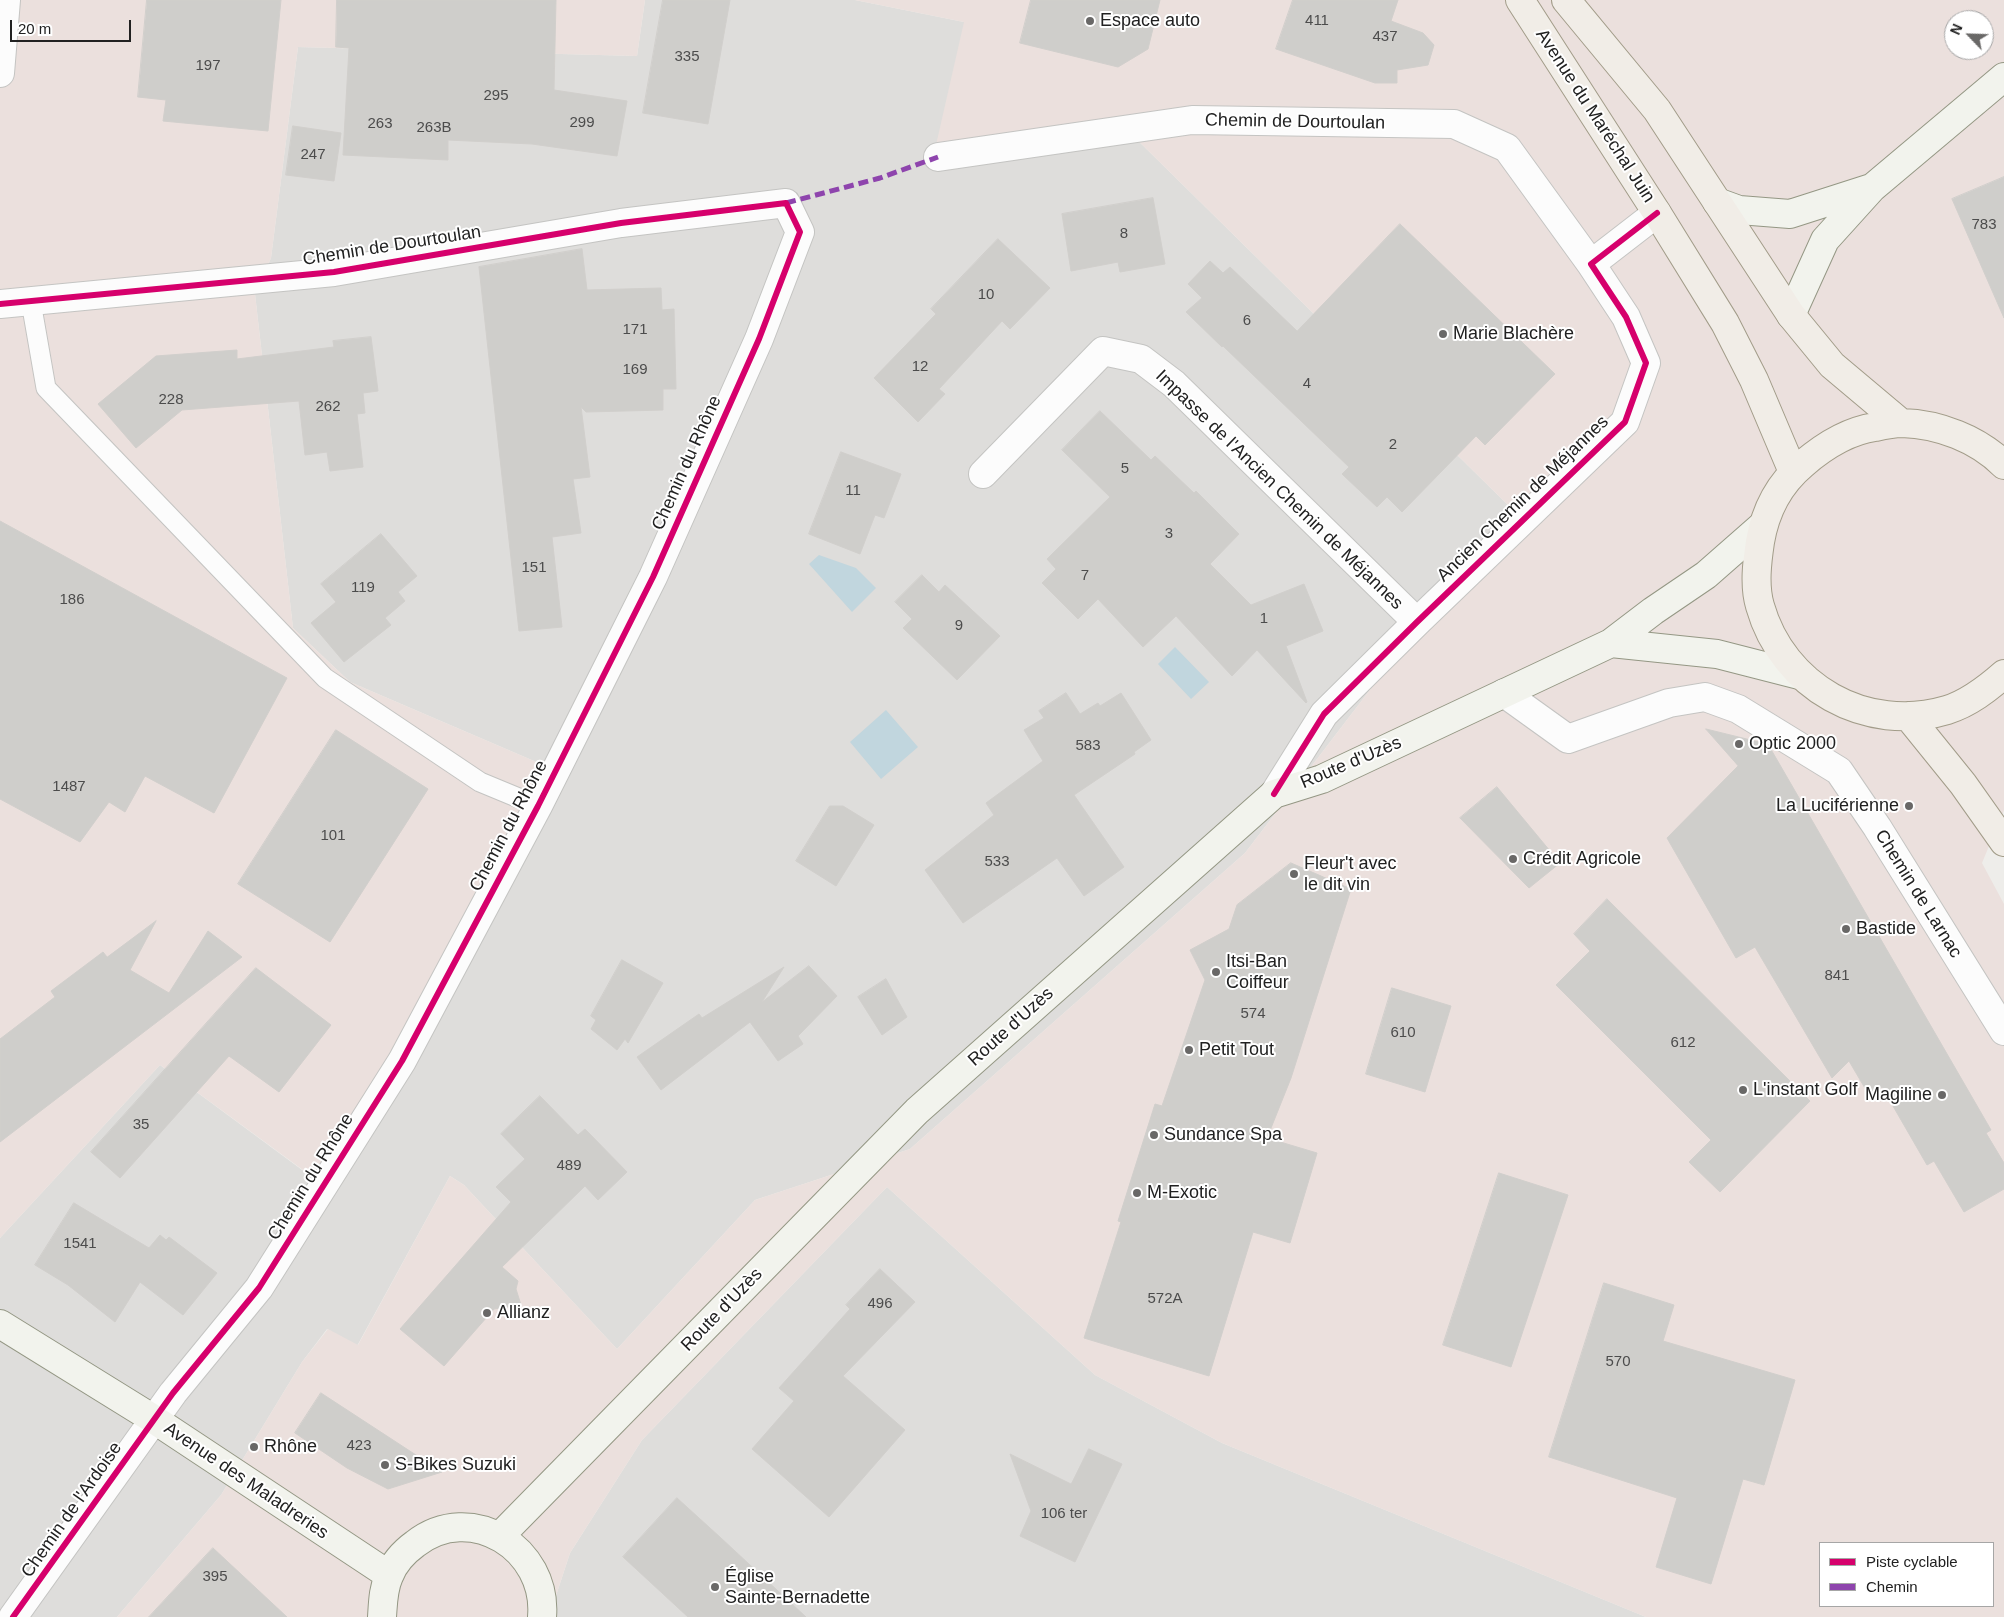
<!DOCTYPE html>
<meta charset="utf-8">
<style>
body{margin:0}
#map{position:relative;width:2004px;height:1617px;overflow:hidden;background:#eeedea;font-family:Arial,sans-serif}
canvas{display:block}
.legend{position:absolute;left:1819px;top:1542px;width:175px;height:65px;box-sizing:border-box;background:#fff;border:1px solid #a6a6a6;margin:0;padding:6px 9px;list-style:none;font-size:15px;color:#212121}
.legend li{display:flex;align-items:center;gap:10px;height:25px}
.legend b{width:25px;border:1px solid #a6a6a6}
.north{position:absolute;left:1944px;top:10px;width:50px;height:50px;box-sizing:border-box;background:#fff;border:1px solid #a6a6a6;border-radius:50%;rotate:294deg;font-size:14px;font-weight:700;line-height:20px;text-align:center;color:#212121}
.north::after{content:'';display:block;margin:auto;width:18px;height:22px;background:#696867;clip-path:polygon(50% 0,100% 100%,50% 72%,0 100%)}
.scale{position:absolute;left:10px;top:20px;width:121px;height:22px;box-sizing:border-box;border:2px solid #212121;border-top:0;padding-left:6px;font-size:15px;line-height:18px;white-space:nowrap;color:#212121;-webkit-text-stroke:4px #fff;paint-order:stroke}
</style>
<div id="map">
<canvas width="2004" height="1617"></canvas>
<ul class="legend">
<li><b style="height:6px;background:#d6006c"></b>Piste cyclable</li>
<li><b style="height:6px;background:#8e44ad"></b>Chemin</li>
</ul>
<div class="north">N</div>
<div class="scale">20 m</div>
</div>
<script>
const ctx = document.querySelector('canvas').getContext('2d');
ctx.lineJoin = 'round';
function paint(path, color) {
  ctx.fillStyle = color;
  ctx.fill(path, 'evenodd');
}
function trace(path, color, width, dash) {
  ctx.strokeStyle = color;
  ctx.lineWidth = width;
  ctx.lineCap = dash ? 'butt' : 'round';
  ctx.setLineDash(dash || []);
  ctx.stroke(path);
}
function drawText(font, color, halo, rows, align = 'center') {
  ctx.font = font + ' Arial,sans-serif';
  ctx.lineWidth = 4;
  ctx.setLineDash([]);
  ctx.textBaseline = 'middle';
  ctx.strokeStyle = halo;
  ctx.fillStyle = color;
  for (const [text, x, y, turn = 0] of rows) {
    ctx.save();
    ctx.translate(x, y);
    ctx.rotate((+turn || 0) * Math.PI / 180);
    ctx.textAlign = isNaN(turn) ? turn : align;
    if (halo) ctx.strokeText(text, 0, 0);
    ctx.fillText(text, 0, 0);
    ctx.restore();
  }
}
paint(new Path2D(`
 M 645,0 L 855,0 L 964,22 L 1118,121 L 1510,507 L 1245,853 L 910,1149 L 755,1200 L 617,1349 L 464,1185 L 450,1176 L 357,1346 L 327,1329 L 302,1362 L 221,1495 L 117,1617 L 0,1617 L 0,1238 L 160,1065 L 317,1181 L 548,767 L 350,682 L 293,628 L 255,294 L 271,258 L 298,47 L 637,56 Z
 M 887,1187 L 1095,1375 L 1222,1443 L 1646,1617 L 549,1617 L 570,1553 L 642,1440 Z`), '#dedddb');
paint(new Path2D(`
 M 0,0 L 645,0 L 637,56 L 298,47 L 271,258 L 255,294 L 293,628 L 350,682 L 548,767 L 397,1055 L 318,1181 L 160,1065 L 0,1238 Z
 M 855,0 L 2004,0 L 2004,810 L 1982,863 L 2004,904 L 2004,1617 L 1646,1617 L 1222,1443 L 1095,1375 L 887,1187 L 642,1440 L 570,1553 L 549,1617 L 117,1617 L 221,1495 L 302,1362 L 328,1329 L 358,1345 L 450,1176 L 464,1185 L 617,1349 L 755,1200 L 910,1149 L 1245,853 L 1510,507 L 1118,121 L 936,145 L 964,22 ZM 1954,20 L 1984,20 L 1984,50 L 1954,50 ZM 1820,1543 L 1993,1543 L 1993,1606 L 1820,1606 Z`), '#ebe0dd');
paint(new Path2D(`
 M 819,555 L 856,568 L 876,588 L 852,612 L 809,564 Z
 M 1175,647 L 1209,682 L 1191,699 L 1158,664 Z
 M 886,710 L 918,747 L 881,779 L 850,742 Z`), '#c1d6de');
const building = new Path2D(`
 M 147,0 L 281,0 L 268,131 L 163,121 L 166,100 L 138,97 Z
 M 337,0 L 556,0 L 554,90 L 627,101 L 617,156 L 532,144 L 448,140 L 448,160 L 343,155 L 349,48 L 336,47 Z
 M 663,0 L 730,0 L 708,124 L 643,113 Z
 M 1031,0 L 1160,0 L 1148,49 L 1118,67 L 1020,43 Z
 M 1293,0 L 1398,0 L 1391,21 L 1423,33 L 1434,45 L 1428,65 L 1397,70 L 1397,83 L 1375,83 L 1276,49 Z
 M 293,126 L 341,133 L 334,181 L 286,175 Z
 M 2004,177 L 2004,318 L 1952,199 Z
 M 1153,198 L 1165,264 L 1120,272 L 1118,262 L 1071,271 L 1062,214 Z
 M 1400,224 L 1555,374 L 1485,445 L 1476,436 L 1402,512 L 1387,497 L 1377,507 L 1342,474 L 1349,467 L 1223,346 L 1222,347 L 1186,312 L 1202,298 L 1188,284 L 1210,261 L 1223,273 L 1230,267 L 1297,331 Z
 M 998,239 L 1050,288 L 1010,329 L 1002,321 L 939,389 L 945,394 L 918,422 L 874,378 L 936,314 L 931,309 Z
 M 582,249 L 587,290 L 661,288 L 662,310 L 674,309 L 676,389 L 663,389 L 663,410 L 586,412 L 581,407 L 590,477 L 573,479 L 581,533 L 552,537 L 562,627 L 519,631 L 479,267 Z
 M 371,337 L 378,391 L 363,393 L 365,413 L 357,414 L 363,467 L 330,471 L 327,452 L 305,455 L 299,401 L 182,410 L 136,448 L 98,404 L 156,356 L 237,350 L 237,359 L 334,347 L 333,341 Z
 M 1100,411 L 1151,460 L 1155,456 L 1194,493 L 1196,491 L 1239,534 L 1210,564 L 1251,605 L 1304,584 L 1323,631 L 1286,646 L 1307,702 L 1306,703 L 1257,650 L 1232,676 L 1176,616 L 1143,647 L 1098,599 L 1078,619 L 1042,583 L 1056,569 L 1047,559 L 1110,497 L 1062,450 Z
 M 841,452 L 901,474 L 884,518 L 875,515 L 860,554 L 809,534 Z
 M 0,521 L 287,678 L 214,813 L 145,776 L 125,812 L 109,802 L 80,842 L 0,799 Z
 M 381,534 L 417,576 L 398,592 L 405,601 L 385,618 L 391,625 L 344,662 L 311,623 L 336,602 L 321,584 Z
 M 922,575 L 939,592 L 945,585 L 1000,636 L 957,680 L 903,628 L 912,619 L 895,602 Z
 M 1066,693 L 1080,714 L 1098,703 L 1100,706 L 1121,693 L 1151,740 L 1134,752 L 1135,754 L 1074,795 L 1124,867 L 1084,896 L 1057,858 L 963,923 L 925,870 L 994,815 L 986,803 L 1043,761 L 1024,730 L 1044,718 L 1039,711 Z
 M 1706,729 L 1763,743 L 1769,746 L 1991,1130 L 1986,1133 L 2004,1163 L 2004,1189 L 1964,1212 L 1934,1161 L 1927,1165 L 1882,1087 L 1869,1095 L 1849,1061 L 1832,1078 L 1755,947 L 1736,958 L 1667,838 L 1738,766 Z
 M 336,730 L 428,789 L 330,942 L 238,884 Z
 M 1497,787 L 1560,863 L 1529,888 L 1460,818 Z
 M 830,806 L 843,806 L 874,825 L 836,886 L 796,861 Z
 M 1291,863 L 1351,889 L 1291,1078 L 1267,1138 L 1317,1153 L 1290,1243 L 1253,1232 L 1209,1376 L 1084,1338 L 1121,1222 L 1118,1221 L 1155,1104 L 1162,1106 L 1205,980 L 1190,950 L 1229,929 L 1237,905 Z
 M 1607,899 L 1810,1101 L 1720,1192 L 1689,1162 L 1711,1140 L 1556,985 L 1590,951 L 1574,934 Z
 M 156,921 L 130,970 L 169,993 L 208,931 L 242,957 L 0,1142 L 0,1039 L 55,997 L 51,991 L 103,952 L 107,957 Z
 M 622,960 L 663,983 L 628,1043 L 625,1039 L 617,1050 L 591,1029 L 596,1020 L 591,1016 Z
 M 809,966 L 837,996 L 798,1036 L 803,1044 L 778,1061 L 750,1022 L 661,1090 L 637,1057 L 699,1014 L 702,1018 L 784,967 L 762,1002 Z
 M 256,968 L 331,1025 L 279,1092 L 229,1056 L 120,1178 L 91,1152 Z
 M 886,979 L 907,1017 L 882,1035 L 858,997 Z
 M 1392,988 L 1451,1006 L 1425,1092 L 1366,1074 Z
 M 540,1096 L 578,1135 L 585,1129 L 627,1172 L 598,1200 L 585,1186 L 502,1267 L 518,1281 L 516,1289 L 521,1305 L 494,1309 L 444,1366 L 400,1329 L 511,1202 L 496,1187 L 525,1159 L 501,1134 Z
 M 1499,1173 L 1568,1195 L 1511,1367 L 1443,1345 Z
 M 74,1203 L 149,1248 L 160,1235 L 166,1240 L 169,1237 L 217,1273 L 183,1315 L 140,1282 L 115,1322 L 68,1285 L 35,1265 Z
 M 880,1269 L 915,1302 L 843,1376 L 905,1430 L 829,1517 L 752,1449 L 794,1401 L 779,1388 L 850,1309 L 846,1305 Z
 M 1604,1283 L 1674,1305 L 1663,1341 L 1795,1380 L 1764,1485 L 1743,1479 L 1711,1584 L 1656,1567 L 1677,1498 L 1549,1457 Z
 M 321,1393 L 442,1472 L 388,1489 L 347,1468 L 295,1433 Z
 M 1089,1449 L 1122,1464 L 1075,1562 L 1020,1536 L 1031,1511 L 1010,1454 L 1071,1484 Z
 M 677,1498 L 721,1538 L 806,1617 L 688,1617 L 623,1557 Z
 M 213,1548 L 287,1617 L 149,1617 Z`);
paint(building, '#cfcecb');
trace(building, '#d1cfcc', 1);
const lane = new Path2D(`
 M 31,302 L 46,388 L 325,678 L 480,782 L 538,806`);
const street = new Path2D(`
 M 0,73 L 6,0
 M 938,157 L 1192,120 L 1454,124 L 1507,148 L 1591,264
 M 0,304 L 334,272 L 621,223 L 786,203 L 800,232 L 759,339 L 653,577 L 538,806 L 402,1061 L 259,1288 L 173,1393 L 13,1617
 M 983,474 L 1103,351 L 1141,359 L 1174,384 L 1417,622
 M 1504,693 L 1568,739 L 1669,703 L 1705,697 L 1738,709 L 1839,771 L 1877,827 L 2004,1031
 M 1274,794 L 1324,714 L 1417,622 L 1625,422 L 1646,363 L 1626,317 L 1591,264 L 1657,213`);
const secondary = new Path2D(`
 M 1717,202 L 1739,210 L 1790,214 L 1871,188
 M 1791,315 L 1825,240 L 1872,188 L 2004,77
 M 1611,643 L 1717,654 L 1799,675
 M 0,1324 L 155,1420 L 389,1575
 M 500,1536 L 917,1111 L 1274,794 L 1322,779 L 1611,643 L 1653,611 L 1706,575 L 1763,525
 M 382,1617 C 383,1603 383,1589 389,1576 C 394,1563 404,1552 415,1544 C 471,1500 548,1549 542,1617`);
const primary = new Path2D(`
 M 1520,0 L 1657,213 L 1725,323 L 1754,380 L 1793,472
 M 1566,0 L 1657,110 L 1791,315 L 1832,365 L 1901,423
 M 2004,465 C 1978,439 1939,424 1902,423 C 1893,423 1884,425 1875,427 C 1847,431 1824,446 1803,464 C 1779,484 1765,512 1760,542 C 1757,562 1754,586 1760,606 C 1783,687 1866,734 1947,710 C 1969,703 1987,689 2004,674
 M 1908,716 L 1963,784 L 2004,842`);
trace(lane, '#c4c4c2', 21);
trace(street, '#c4c4c2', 30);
trace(secondary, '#949784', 30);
trace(primary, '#a29c89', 30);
trace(lane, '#fcfcfc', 19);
trace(street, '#fcfcfc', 28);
trace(secondary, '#f2f3ed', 28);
trace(primary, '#f1ede7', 28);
trace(new Path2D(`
 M 786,203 L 880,178 L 938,157`), '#8e44ad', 5, [10, 5]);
trace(new Path2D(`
 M 0,304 L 334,272 L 621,223 L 786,203 L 800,232 L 759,339 L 653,577 L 538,806 L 402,1061 L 259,1288 L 173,1393 L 13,1617
 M 1274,794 L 1324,714 L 1417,622 L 1625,422 L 1646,363 L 1626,317 L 1591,264 L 1657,213`), '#d6006c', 6);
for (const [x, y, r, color] of [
 [1090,21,5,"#696867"],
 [1443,334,5,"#696867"],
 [1739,744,5,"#696867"],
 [1909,806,5,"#696867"],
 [1513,859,5,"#696867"],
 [1294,874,5,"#696867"],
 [1846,929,5,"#696867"],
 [1216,972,5,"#696867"],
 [1189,1050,5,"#696867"],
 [1743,1090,5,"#696867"],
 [1942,1095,5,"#696867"],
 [1154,1135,5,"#696867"],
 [1137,1193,5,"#696867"],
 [487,1313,5,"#696867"],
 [254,1447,5,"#696867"],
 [385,1465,5,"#696867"],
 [715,1587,5,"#696867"]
]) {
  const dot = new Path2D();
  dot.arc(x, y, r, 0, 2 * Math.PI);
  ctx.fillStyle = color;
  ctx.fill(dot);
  trace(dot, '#fff', 2);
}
drawText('15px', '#4c4c4c', null, [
 ["411",1317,21],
 ["437",1385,37],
 ["335",687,57],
 ["197",208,66],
 ["295",496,96],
 ["299",582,123],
 ["263",380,124],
 ["263B",434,128],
 ["247",313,155],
 ["783",1984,225],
 ["8",1124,234],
 ["10",986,295],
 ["6",1247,321],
 ["171",635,330],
 ["12",920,367],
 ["169",635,370],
 ["4",1307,384],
 ["228",171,400],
 ["262",328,407],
 ["2",1393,445],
 ["5",1125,469],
 ["11",853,491],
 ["3",1169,534],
 ["151",534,568],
 ["7",1085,576],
 ["119",363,588],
 ["186",72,600],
 ["1",1264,619],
 ["9",959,626],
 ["583",1088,746],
 ["1487",69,787],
 ["101",333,836],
 ["533",997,862],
 ["841",1837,976],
 ["574",1253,1014],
 ["610",1403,1033],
 ["612",1683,1043],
 ["35",141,1125],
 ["489",569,1166],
 ["1541",80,1244],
 ["572A",1165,1299],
 ["496",880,1304],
 ["570",1618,1362],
 ["423",359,1446],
 ["106 ter",1064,1514],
 ["395",215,1577]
]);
drawText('18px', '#212121', '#fff', [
 ["Espace auto",1100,21],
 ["Marie Blachère",1453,334],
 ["Optic 2000",1749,744],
 ["La Luciférienne",1899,806,"right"],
 ["Crédit Agricole",1523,859],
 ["Fleur't avec",1304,864],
 ["le dit vin",1304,885],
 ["Bastide",1856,929],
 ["Itsi-Ban",1226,962],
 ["Coiffeur",1226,983],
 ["Petit Tout",1199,1050],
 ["L'instant Golf",1753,1090],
 ["Magiline",1932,1095,"right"],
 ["Sundance Spa",1164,1135],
 ["M-Exotic",1147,1193],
 ["Allianz",497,1313],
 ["Rhône",264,1447],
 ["S-Bikes Suzuki",395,1465],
 ["Église",725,1577],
 ["Sainte-Bernadette",725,1598]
], 'left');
drawText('18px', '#212121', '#fff', [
 ["Avenue du Maréchal Juin",1595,116,57],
 ["Chemin de Dourtoulan",1295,122,1],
 ["Chemin de Dourtoulan",392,246,-9],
 ["Chemin du Rhône",687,463,-66],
 ["Impasse de l'Ancien Chemin de Méjannes",1279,490,44],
 ["Ancien Chemin de Méjannes",1523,499,-44],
 ["Route d'Uzès",1351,763,-23],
 ["Chemin du Rhône",509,826,-62],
 ["Chemin de Larnac",1918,894,58],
 ["Route d'Uzès",1011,1027,-42],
 ["Chemin du Rhône",311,1177,-58],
 ["Route d'Uzès",722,1310,-46],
 ["Avenue des Maladreries",246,1481,34],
 ["Chemin de l'Ardoise",72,1510,-55]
]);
</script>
